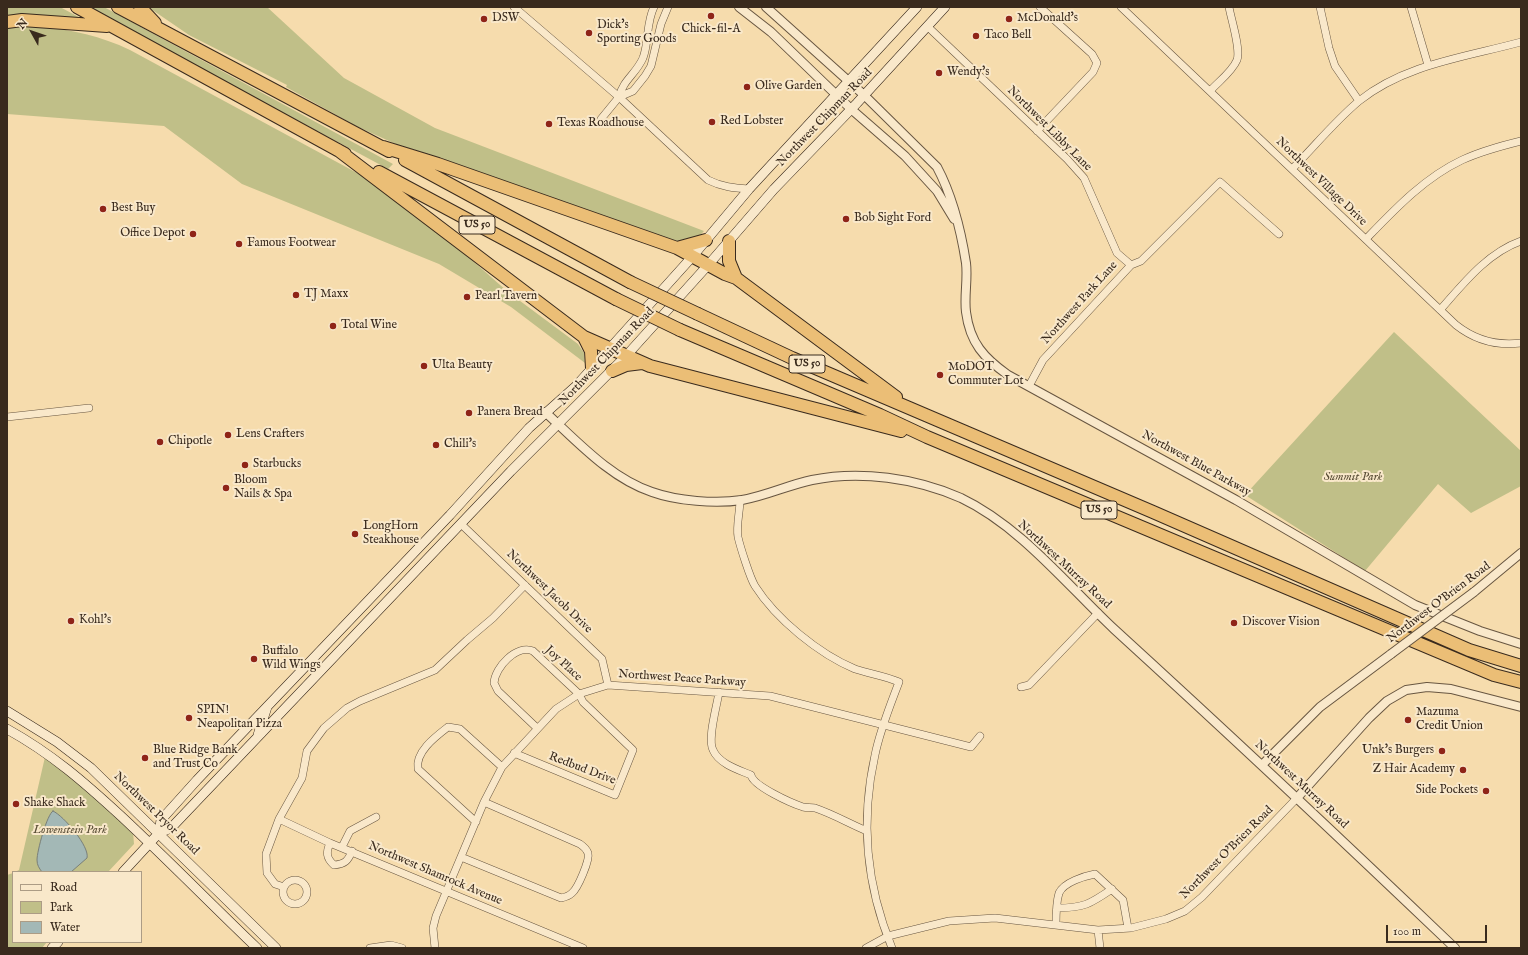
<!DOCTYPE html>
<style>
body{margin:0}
#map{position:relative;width:1528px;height:955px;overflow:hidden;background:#f6dcad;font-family:"IM FELL English",serif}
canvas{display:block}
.frame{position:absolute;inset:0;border:8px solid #392a1d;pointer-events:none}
.legend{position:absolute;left:12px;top:871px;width:130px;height:72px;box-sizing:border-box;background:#f9e8ca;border:1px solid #ac9c85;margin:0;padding:5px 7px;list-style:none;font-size:12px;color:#392a1d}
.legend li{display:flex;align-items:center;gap:8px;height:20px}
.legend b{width:20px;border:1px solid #ac9c85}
.north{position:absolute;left:12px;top:12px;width:40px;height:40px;-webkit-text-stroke:3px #f9e8ca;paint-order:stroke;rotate:310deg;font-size:11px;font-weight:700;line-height:16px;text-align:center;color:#392a1d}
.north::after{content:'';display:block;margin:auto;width:14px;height:18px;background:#392a1d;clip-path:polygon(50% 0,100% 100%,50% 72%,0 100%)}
.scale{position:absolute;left:1386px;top:925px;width:101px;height:18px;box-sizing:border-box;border:2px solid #392a1d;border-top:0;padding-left:5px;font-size:12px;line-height:14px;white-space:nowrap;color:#392a1d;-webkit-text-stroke:3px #f9e8ca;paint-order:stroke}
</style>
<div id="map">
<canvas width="1528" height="955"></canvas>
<div class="frame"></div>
<ul class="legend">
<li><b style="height:5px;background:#f9e8ca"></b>Road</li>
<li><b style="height:11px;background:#c0bf88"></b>Park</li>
<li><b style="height:11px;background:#a3b8b6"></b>Water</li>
</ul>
<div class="north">N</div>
<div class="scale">100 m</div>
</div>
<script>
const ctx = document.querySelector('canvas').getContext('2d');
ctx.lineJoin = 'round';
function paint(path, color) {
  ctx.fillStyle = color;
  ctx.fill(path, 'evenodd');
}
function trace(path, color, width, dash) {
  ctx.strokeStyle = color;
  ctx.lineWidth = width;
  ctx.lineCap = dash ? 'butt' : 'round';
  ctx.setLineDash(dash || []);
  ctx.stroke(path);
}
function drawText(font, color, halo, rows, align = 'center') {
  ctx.font = font + ' "IM FELL English",serif';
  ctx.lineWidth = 4;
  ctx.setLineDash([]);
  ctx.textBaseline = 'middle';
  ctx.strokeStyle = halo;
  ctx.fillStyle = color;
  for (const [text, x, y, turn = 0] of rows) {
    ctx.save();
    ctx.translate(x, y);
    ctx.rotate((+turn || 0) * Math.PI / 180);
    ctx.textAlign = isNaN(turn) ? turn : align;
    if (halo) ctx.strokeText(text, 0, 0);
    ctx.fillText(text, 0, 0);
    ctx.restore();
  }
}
paint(new Path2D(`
 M 7,7 L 60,7 L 88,22 L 7,19 Z
 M 87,7 L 104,7 L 393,164 L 388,169 Z
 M 148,7 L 267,7 L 344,78 L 435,128 L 704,231 L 695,241 L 680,243 L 409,150 L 358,127 L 286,87 L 287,85 L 189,35 Z
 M 40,26 C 72,30 101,36 130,50 L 359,174 L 447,238 L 508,292 L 578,344 L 584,353 L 585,363 L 511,307 L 439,264 L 242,184 L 164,126 L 7,114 L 7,27 Z
 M 1394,332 L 1521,451 L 1521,486 L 1471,513 L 1438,484 L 1365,571 L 1245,495 Z
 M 45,757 L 65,771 L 133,832 L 134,844 L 108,872 L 15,872 L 19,870 Z
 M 13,873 L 13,942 L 47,942 L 42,948 L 7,948 L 7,875 Z`), '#c0bf88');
const water = new Path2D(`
 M 53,811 C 64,816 90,847 87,858 L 71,872 L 42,872 C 39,868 37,865 37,860 C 37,851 47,814 53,811 Z`);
paint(water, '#a3b8b6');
trace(water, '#797f79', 1);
const minor = new Path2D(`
 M 514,7 L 619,97 L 708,180 C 722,187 734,188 749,189
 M 1121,7 L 1456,325 C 1475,340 1497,346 1521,343
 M 1320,7 L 1329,48 L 1335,66 L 1359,101
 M 1411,7 L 1428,65
 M 927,26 L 1067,159 L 1084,178 L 1117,253 L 1131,265
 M 1210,91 C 1218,82 1232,72 1237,60 C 1241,49 1231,19 1229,7
 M 619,97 C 623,80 636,74 643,58 C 649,42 646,23 654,7
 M 601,119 L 619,97 L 633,91 L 645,76 L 651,66 L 661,24 L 668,7
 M 1037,131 L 1093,72 L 1097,63 L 1092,54 L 1040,7
 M 1292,169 C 1314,147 1335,121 1359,101 C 1405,64 1466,57 1521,42
 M 1366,239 C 1395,209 1424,178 1462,160 C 1481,151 1501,146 1521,141
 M 1440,310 C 1463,284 1487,253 1521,241
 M 1029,386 L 1043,360 L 1131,265 L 1141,261 L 1220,182 L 1279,234
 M 7,417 L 89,408
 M 740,500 C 740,511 736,526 738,537 C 740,546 750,578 755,586 C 776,619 819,654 855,669 C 870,674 885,676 899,682 C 890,706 880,730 875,755 C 860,822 866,885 892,948
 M 461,524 L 602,659 L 608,685
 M 1021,687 L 1029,685 L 1098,613
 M 719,692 C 717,706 707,739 713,750 C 719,764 739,770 751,775 C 753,786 791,803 803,807 C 807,808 811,807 815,808 C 833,814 850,824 867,831
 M 514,753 L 615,795 L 633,750 L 583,702 L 579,694 L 533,651 C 517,644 495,667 494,683 L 498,691 L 537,728
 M 279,819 L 330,843 L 583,948
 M 476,822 L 418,769 C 415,752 435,737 448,727 L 460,729 L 502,767
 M 330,843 C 326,852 326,858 334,865 C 345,864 348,861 352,851
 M 342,847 L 350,831 L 376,817
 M 461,857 L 561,898 C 566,897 569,896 572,893 C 578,888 590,860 588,853 C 586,848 583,846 580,844 L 484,802
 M283 892a12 12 0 1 1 24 0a12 12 0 1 1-24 0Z
 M 284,887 L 275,884 L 267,873 L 266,854 L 279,819 L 302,778 L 307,751 L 324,728 L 347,708 L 360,701 L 435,670 L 467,640 L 493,618 L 525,585
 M 1057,908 C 1084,908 1090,904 1112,889
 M 1056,925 C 1056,915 1056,903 1059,893 C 1064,882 1085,876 1095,874 L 1123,900 L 1128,928
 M 1098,930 L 1100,948
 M 370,948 L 391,945 L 402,948
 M 435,948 L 433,928 L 436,916 L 484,802 L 502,767 L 556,709 L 579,694 L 608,685 L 770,696 L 971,747 L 980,736
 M 866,948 L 888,936 L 949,921 L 995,918 L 1098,930 L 1131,928 L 1166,919 L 1185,911 L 1202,897 L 1297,798`);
const tertiary = new Path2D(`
 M 739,7 L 771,32 L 851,109 L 905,156 L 937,191 L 954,219
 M 766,7 L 864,95 L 937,167 C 953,197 961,231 966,263 C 968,279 964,296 966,312 C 970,343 984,358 1008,375 L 1236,500 L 1415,605 L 1480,631 L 1521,644
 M 545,412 C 577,441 610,478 652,492 C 677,501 716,504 742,500 C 766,496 788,485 812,480 C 860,470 916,478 961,498 C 1020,526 1067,585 1114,629 C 1229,734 1343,841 1455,948
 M 1474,592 L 1521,553
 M 1262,765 L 1320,707 L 1391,654
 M 1297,798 L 1369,718 L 1387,701 L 1406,690 L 1427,687 L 1451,689 L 1521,707`);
const secondary = new Path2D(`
 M 7,711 L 57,742 L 91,768 L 276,948
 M 7,729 C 52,754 84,782 122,817 C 168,860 212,905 257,948
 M 258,735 L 267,707
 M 159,833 L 161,820 L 197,780 L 450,515 L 529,428 L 576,386 L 692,257 L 749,189 L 917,7
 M 123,872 L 159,833 L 171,828 L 511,471 L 626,356 L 709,264 L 774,189 L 857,103 L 945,7
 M 52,948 L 58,942`);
const motorway = new Path2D(`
 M 77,7 L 345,154
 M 118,7 L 389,151
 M 140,7 L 155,23
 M 7,22 L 22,20 L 107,26
 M 383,147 L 438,164 L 677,248 L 725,274 L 736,278 L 896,397
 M 338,150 L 584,337 L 650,366 L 901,431
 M 405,160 L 630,282
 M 379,172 L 616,299
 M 729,241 L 729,261 L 736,278
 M 677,248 L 706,240
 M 698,314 L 792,358 L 1153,512 L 1469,650 L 1521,666
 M 680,330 L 880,415 L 927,437 L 1494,675 L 1521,682
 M 584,337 L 591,351 L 592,368
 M 612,371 L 626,365 L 642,363`);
trace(minor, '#685641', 8);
trace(tertiary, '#685641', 10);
trace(secondary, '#392a1d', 10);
trace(motorway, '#392a1d', 14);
trace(minor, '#f9e8ca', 7);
trace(tertiary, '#f9e8ca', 8);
trace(secondary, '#f9e8ca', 9);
trace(motorway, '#ebbe76', 12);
const tertiaryBridge = new Path2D(`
 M 1391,654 L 1474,592`);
const motorwayBridge = new Path2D(`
 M 630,282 L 698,314
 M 616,299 L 680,330`);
trace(tertiaryBridge, '#685641', 10, []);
trace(motorwayBridge, '#392a1d', 14, []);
trace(tertiaryBridge, '#f9e8ca', 8);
trace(motorwayBridge, '#ebbe76', 12);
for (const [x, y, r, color] of [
 [711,16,4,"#8f2418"],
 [484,19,4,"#8f2418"],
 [1009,19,4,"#8f2418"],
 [589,33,4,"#8f2418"],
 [976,36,4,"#8f2418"],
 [939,73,4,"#8f2418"],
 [747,87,4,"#8f2418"],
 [712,122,4,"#8f2418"],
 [549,124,4,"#8f2418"],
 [103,209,4,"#8f2418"],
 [846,219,4,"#8f2418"],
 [193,234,4,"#8f2418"],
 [239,244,4,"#8f2418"],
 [296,295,4,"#8f2418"],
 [467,297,4,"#8f2418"],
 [333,326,4,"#8f2418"],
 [424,366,4,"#8f2418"],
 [940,375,4,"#8f2418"],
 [469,413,4,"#8f2418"],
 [228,435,4,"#8f2418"],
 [160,442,4,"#8f2418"],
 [436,445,4,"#8f2418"],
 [245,465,4,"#8f2418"],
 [226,488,4,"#8f2418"],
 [355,534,4,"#8f2418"],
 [71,621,4,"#8f2418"],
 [1234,623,4,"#8f2418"],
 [254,659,4,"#8f2418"],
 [189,718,4,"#8f2418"],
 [1408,720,4,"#8f2418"],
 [1442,751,4,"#8f2418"],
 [145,758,4,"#8f2418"],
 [1463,770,4,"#8f2418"],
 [1486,791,4,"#8f2418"],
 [16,804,4,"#8f2418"]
]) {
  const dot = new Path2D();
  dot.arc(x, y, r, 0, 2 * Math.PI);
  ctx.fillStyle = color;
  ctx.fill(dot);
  trace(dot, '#f9e8ca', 1.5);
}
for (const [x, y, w] of [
 [477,225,36],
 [807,364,36],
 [1099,510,36]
]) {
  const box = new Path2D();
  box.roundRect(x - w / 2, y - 9, w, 18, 3);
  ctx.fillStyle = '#f9e8ca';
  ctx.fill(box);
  trace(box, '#392a1d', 1);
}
drawText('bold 11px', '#392a1d', null, [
 ["US 50",477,225],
 ["US 50",807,364],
 ["US 50",1099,510]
]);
drawText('12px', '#392a1d', '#f9e8ca', [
 ["DSW",492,19],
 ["McDonald's",1017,19],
 ["Dick's",597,26],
 ["Sporting Goods",597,40],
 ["Chick-fil-A",711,30,"center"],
 ["Taco Bell",984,36],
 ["Wendy's",947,73],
 ["Olive Garden",755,87],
 ["Red Lobster",720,122],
 ["Texas Roadhouse",557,124],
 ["Best Buy",111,209],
 ["Bob Sight Ford",854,219],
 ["Office Depot",185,234,"right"],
 ["Famous Footwear",247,244],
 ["TJ Maxx",304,295],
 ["Pearl Tavern",475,297],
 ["Total Wine",341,326],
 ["Ulta Beauty",432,366],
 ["MoDOT",948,368],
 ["Commuter Lot",948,382],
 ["Panera Bread",477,413],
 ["Lens Crafters",236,435],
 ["Chipotle",168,442],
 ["Chili's",444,445],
 ["Starbucks",253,465],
 ["Bloom",234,481],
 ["Nails & Spa",234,495],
 ["LongHorn",363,527],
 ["Steakhouse",363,541],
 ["Kohl's",79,621],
 ["Discover Vision",1242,623],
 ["Buffalo",262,652],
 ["Wild Wings",262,666],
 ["SPIN!",197,711],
 ["Neapolitan Pizza",197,725],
 ["Mazuma",1416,713],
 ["Credit Union",1416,727],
 ["Blue Ridge Bank",153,751],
 ["and Trust Co",153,765],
 ["Unk's Burgers",1434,751,"right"],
 ["Z Hair Academy",1455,770,"right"],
 ["Side Pockets",1478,791,"right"],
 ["Shake Shack",24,804]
], 'left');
drawText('12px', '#392a1d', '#f9e8ca', [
 ["Northwest Chipman Road",825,118,-46],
 ["Northwest Libby Lane",1049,129,45],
 ["Northwest Village Drive",1321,182,44],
 ["Northwest Park Lane",1080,303,-48],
 ["Northwest Chipman Road",607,357,-46],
 ["Northwest Blue Parkway",1196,464,29],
 ["Northwest Murray Road",1064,565,43],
 ["Northwest Jacob Drive",549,592,44],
 ["Northwest O'Brien Road",1439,603,-37],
 ["Joy Place",563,664,43],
 ["Northwest Peace Parkway",682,679,4],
 ["Redbud Drive",582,769,21],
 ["Northwest Murray Road",1301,785,43],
 ["Northwest Pryor Road",156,814,44],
 ["Northwest O'Brien Road",1227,853,-45],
 ["Northwest Shamrock Avenue",435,874,23]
]);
drawText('italic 12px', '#5b4f38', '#f9e8ca', [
 ["Summit Park",1353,478],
 ["Lowenstein Park",70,831]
]);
</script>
